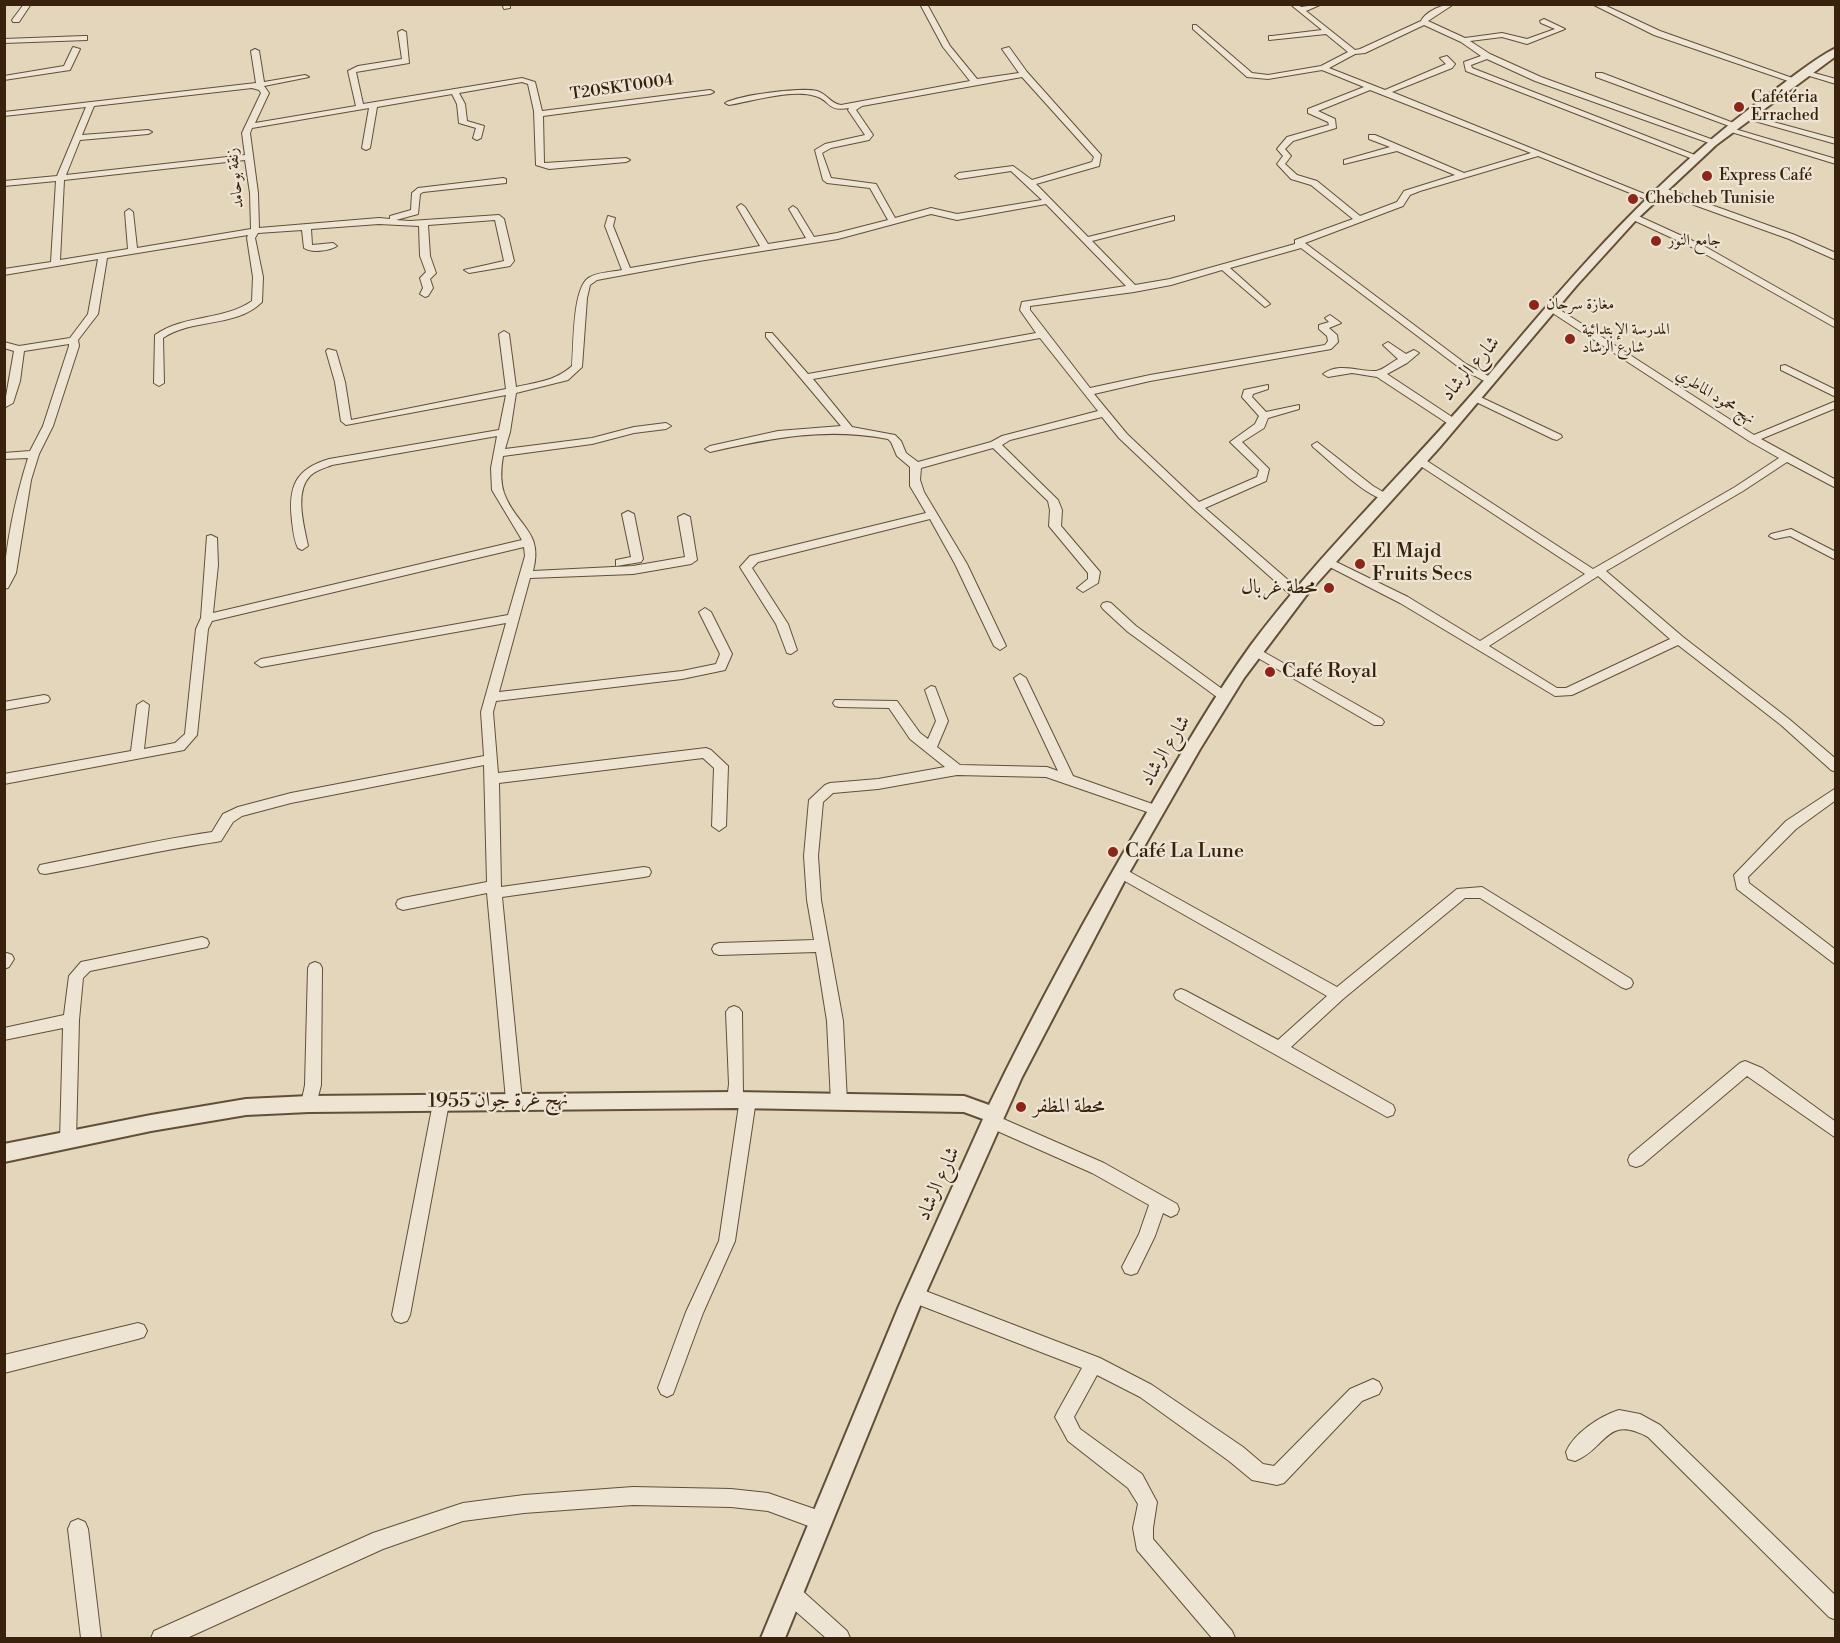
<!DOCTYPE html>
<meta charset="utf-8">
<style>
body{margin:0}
#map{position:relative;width:1840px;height:1643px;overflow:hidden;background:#e3d6bb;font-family:"Libre Bodoni",serif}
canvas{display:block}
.frame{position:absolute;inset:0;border:6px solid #38220d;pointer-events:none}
</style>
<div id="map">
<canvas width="1840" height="1643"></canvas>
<div class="frame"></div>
</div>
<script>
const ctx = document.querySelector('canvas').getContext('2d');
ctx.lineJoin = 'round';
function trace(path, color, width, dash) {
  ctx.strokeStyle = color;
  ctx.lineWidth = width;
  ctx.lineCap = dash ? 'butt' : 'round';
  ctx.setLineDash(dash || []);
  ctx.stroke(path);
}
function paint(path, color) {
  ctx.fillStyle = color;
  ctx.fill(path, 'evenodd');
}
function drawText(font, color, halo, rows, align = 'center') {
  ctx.font = font + ' "Libre Bodoni",Amiri,serif';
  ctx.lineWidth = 4.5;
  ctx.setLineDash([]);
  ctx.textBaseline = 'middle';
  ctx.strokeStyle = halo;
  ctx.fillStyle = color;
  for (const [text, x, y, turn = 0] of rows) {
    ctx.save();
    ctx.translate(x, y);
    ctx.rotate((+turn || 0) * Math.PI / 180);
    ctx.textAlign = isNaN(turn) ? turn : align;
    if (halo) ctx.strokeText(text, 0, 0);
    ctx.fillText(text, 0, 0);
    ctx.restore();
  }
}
const minor = new Path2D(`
 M 24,4 L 31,4 L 19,22 L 13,22 L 12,20 Z
 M 502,4 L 510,4 L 510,8 L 504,9 Z
 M 920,4 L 927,4 L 950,46 L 977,79 L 1019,73 L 1002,49 L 1009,47 L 1027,72 L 1101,155 L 1099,166 L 1036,184 L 1088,237 L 1174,216 L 1174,220 L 1092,241 L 1135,285 L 1170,279 L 1295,244 L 1295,240 L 1353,219 L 1311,185 L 1291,179 L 1277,164 L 1283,156 L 1277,149 L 1287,137 L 1329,125 L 1328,122 L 1308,113 L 1308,109 L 1364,87 L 1322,70 L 1268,79 L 1247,77 L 1193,29 L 1193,25 L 1196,25 L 1252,73 L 1268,75 L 1321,66 L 1348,52 L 1326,34 L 1269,40 L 1269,36 L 1272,36 L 1322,30 L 1290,4 L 1298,4 L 1301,7 L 1322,4 L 1306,11 L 1355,50 L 1360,49 L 1421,21 C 1426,11 1443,4 1454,4 L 1428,21 L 1465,38 L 1502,33 L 1527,39 L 1555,29 L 1541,23 L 1540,21 L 1544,19 L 1565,29 L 1527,44 L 1502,37 L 1470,41 L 1490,54 L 1541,77 L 1719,142 L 1712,144 L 1535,81 L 1487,59 L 1471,65 L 1472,68 L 1700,157 L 1693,159 L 1466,71 L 1464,62 L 1481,56 L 1461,42 L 1424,25 L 1365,53 L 1355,54 L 1329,68 L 1385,90 L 1446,64 L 1440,58 L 1447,56 L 1455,64 L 1452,68 L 1392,92 L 1657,199 L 1650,201 L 1538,156 L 1420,191 L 1410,195 L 1403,206 L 1305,243 L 1466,364 L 1494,379 L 1494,383 L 1490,384 L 1460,368 L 1301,248 L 1230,268 L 1268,302 L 1270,304 L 1265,307 L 1222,270 L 1171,285 L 1134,292 L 1030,306 L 1030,310 L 1090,388 L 1150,375 L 1325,345 L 1328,341 L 1327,336 L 1319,329 L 1319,325 L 1329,322 L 1325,318 L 1330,315 L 1341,323 L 1329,328 L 1337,335 L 1338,342 L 1331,349 L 1150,381 L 1094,394 L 1127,434 L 1199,502 L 1257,477 L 1259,470 L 1230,442 L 1255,424 L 1259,416 L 1242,397 L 1244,390 L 1268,385 L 1268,389 L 1253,394 L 1252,397 L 1266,412 L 1299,405 L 1299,409 L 1268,418 L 1264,428 L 1242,442 L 1269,469 L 1266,481 L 1205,508 L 1302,592 L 1304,595 L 1302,598 L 1294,598 L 1194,509 L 1119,438 L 1102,417 L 1010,440 L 1002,445 L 1058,500 L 1062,510 L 1061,526 L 1100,572 L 1098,583 L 1083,592 L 1077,588 L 1088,579 L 1088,573 L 1049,526 L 1050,510 L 1048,501 L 993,448 L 921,468 L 920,480 L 924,492 L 967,564 L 1006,646 L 1000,650 L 994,646 L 955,564 L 930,519 L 758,562 L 752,568 L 788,624 L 797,650 L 791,654 L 787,653 L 776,624 L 740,567 L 750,556 L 926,513 L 910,486 L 910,467 L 897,456 L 891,442 L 888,439 C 824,427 772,438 710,452 L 705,449 L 710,446 L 778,431 L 841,426 L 766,337 L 766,333 L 772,333 L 808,374 L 1036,333 L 1020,310 L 1022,302 L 1126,286 L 1046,204 L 957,220 L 931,214 L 838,239 L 699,261 L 597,280 L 590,285 L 587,298 L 582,367 L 568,380 L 516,393 L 510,432 L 505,449 L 592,438 L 634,427 L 666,423 L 671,426 L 666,429 L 634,433 L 592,444 L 503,456 C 501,468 500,481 504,493 C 516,526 544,531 533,571 L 633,566 L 685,557 L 678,517 L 684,514 L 690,517 L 697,560 L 691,564 L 633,574 L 530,578 L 499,692 L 682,671 L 716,664 L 720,654 L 699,612 L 705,608 L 711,612 L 732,654 L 725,670 L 682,679 L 496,701 L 493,712 L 498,773 L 706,748 L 711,750 L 728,766 L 726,826 L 719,831 L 712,826 L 714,768 L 703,758 L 499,783 L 501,887 L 644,867 L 649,868 L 651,872 L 649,876 L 644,877 L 502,897 L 522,1100 L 520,1105 L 514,1107 L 508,1105 L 506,1100 L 487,893 L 403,910 L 398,908 L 396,904 L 398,900 L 403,898 L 487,882 L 484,765 L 291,803 L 242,816 L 233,822 L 221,841 L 216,842 C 159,850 102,864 45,874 L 40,873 L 38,869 L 40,865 L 45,864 C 101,853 156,840 212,832 L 223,814 L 238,807 L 291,793 L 484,756 L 481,712 L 506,623 L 261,667 L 255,663 L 261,659 L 508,615 L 525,556 L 524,547 L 212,621 L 208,629 L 197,735 L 184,750 L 4,784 L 4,774 L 131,751 L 137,705 L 143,701 L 149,705 L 144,749 L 175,743 L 185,734 L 196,629 L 201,618 L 207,536 L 211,535 L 217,538 L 218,565 L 213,613 L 522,540 L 492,490 L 491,468 L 497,436 L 332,465 C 325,468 316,470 310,476 C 294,492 304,526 308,546 L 302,550 L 298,548 C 294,540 293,530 292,521 C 288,487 295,469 329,459 L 499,430 L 506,395 L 346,425 L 341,421 L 335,382 L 326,351 L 328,349 L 336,351 L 345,382 L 351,420 L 506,389 L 499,334 L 504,331 L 509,334 L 516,387 C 538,382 555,381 572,366 C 574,346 572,286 590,277 C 599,272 612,272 622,270 L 605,226 L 608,216 L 615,218 L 613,226 L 630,268 L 760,246 L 737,207 L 741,204 L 745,207 L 768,244 L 806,238 L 789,209 L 793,206 L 797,209 L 814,237 L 837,233 L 888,220 L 870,188 L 827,183 L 823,180 L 815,150 L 825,144 L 865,135 L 848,110 L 849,108 C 826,112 831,100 815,96 C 792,89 753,101 729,105 L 725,103 C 739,95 801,87 817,91 C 827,94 831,104 841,105 L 970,81 L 943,47 ZM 1022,77 L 1094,157 L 1092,162 L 1032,180 L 1013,166 L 959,173 L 955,176 L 959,179 L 1011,171 L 1042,200 L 957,214 L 931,208 L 895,218 L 876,184 L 831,178 L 822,153 L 831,148 L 869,140 L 873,135 L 856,110 L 862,106 ZM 1370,90 L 1531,153 L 1464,173 L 1375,135 L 1369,135 L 1369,139 L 1390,147 L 1344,160 L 1344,164 L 1397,151 L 1455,175 L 1404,191 L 1397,202 L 1360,216 L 1317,181 L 1297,175 L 1285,164 L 1291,156 L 1285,149 L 1293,141 L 1336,128 L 1335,119 L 1318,111 ZM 1040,338 L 1098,411 L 1002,436 L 991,442 L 918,462 L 906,453 L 901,441 L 895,435 L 852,427 L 813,379 Z
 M 1592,4 L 1602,4 L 1660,31 L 1798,80 L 1791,82 L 1654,35 Z
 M 402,30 L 406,32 L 409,63 L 356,72 L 363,104 L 522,78 L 535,82 L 542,111 L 710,90 L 714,92 L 710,94 L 543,116 L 544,163 L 626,158 L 630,160 L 626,162 L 549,169 L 536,165 L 534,111 L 528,84 L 522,82 L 459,93 L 465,104 L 467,121 L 484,126 L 481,138 L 477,140 L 473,138 L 476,128 L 459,123 L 457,104 L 452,94 L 377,107 L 370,148 L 366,150 L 362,148 L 369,108 L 252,128 L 250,133 L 258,193 L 259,228 L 379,218 L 390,219 L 390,216 L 411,210 L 412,193 L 418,188 L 503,178 L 506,179 L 506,183 L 423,192 L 420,194 L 418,214 L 396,220 L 410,221 L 499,215 L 504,219 L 514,261 L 510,266 L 469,273 L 464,270 L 504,261 L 495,220 L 428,225 L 430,256 L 436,273 L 430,279 L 433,288 L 428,296 L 425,297 L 420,294 L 423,288 L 420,278 L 426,272 L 420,256 L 419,226 L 379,224 L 311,229 L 312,245 L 333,243 L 337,246 C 330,251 311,253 304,248 L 302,230 L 258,233 L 255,238 L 263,277 L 262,302 C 236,328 192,318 163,338 L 164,383 L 159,386 L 154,383 L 155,335 C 185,314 223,321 252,301 L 253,277 L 247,238 L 248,235 L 107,258 L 98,314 L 78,340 L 79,346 L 53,426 L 39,454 L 31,480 L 16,573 L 8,588 L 4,589 C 4,549 16,496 28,458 L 4,459 L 4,453 L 30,451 L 43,426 L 69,346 L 69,344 L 24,351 L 20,381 L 13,403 L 4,408 L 14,351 L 4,348 L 4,342 L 19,346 L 70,338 L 88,314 L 98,259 L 4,275 L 4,269 L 51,262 L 56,181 L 4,186 L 4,181 L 57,176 L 86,107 L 4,116 L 4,112 L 256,83 L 251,51 L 255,49 L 259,51 L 264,82 L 305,75 L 309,77 L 264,86 L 269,93 L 255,123 L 356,106 L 348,71 L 358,66 L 402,59 L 398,32 ZM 252,88 L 259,90 L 261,93 L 242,133 L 245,155 L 66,175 L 80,140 L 148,134 L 152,132 L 148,130 L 82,135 L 94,106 ZM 245,160 L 250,193 L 251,229 L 137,248 L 133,212 L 129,209 L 125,212 L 128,249 L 60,260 L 64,180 Z
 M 84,36 L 87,36 L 87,40 L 4,43 L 4,39 Z
 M 73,47 L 80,49 L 70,70 L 4,80 L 4,76 L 64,66 Z
 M 1803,70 L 1836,79 L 1836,84 L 1803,74 Z
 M 1596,73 L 1602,73 L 1739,125 L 1732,127 L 1596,77 Z
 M 1744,114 L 1836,139 L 1836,144 L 1744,118 Z
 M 1728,127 L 1836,159 L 1836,164 L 1728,131 Z
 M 1658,188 L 1664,188 L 1795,235 L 1836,253 L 1836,260 L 1789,239 L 1658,192 Z
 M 1634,214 L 1704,246 L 1836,321 L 1836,328 L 1698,250 L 1631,219 L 1631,215 Z
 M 1548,306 L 1554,306 L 1754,435 L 1836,401 L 1836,408 L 1761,439 L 1836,480 L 1836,488 L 1787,462 L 1743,491 L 1606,571 L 1683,637 L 1789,719 L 1836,759 L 1836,772 L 1831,770 L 1781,725 L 1678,645 L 1572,695 L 1555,696 L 1400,603 L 1320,562 L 1326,558 L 1330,559 L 1408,597 L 1480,641 L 1585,574 L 1416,463 L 1416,459 L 1424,459 L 1593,569 L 1735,487 L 1779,458 L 1749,441 L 1548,310 ZM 1598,576 L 1670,639 L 1566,688 L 1557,688 L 1489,646 Z
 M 1388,342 L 1406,354 L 1414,350 L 1419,353 L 1407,363 L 1387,374 L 1458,421 L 1458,425 L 1450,425 L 1377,377 L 1352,373 L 1328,377 L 1323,374 C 1340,362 1358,372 1376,371 C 1383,370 1392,362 1398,359 L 1383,345 Z
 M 1785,365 L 1836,390 L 1836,397 L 1781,370 L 1781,366 Z
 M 1476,395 L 1561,435 L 1562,437 L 1557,440 L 1553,439 L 1472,400 L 1472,396 Z
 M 1317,442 L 1373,486 L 1390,496 L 1390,500 C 1372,503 1328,459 1313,447 L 1312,445 Z
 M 628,511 L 634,514 L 643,559 L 641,562 L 616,566 L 616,560 L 631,557 L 622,514 Z
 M 1791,529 L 1836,552 L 1836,560 L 1790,536 L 1775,539 L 1769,536 L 1771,534 Z
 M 1107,602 L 1111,603 L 1136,626 L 1229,694 L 1231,697 L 1229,700 L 1221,700 L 1128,632 L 1103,609 L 1101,606 L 1103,603 Z
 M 1255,647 L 1382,719 L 1384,722 L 1382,725 L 1374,725 L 1251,654 L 1249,651 L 1251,648 Z
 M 1020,674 L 1026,678 L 1073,776 L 1161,807 L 1163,810 L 1156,815 L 1046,777 L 957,775 L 878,789 L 833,793 L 823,802 L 818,856 L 821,900 L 843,1021 L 847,1102 L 845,1107 L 839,1109 L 833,1107 L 831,1102 L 827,1021 L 816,952 L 719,955 L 714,953 L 712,949 L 714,945 L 719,943 L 814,940 L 807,900 L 804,856 L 809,800 L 825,785 L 830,783 L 878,779 L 945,767 L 910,739 L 889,708 L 839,707 L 835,706 L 833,703 L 835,700 L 897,701 L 920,733 L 928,739 L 936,721 L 925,690 L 931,686 L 935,687 L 948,721 L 937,747 L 960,765 L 1047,767 L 1058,771 L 1014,678 Z
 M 44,695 L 48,696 L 50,699 L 48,702 L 4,710 L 4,702 Z
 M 1836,788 L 1836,800 L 1796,829 L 1748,877 L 1749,883 L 1836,950 L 1836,965 L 1737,889 L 1734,875 L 1786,821 Z
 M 1121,867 L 1337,987 L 1457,889 L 1482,887 L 1631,979 L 1633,983 L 1631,987 L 1626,989 L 1621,987 L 1480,898 L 1465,898 L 1343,999 L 1291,1047 L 1393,1105 L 1395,1110 L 1393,1115 L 1387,1117 L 1176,999 L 1174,995 L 1176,991 L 1181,989 L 1186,991 L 1278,1040 L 1327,996 L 1116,876 L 1114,872 L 1116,868 Z
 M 202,937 L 207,939 L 209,943 L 207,947 L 90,971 L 83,978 L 79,1020 L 76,1140 L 74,1145 L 68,1147 L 62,1145 L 60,1140 L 63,1028 L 4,1040 L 4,1028 L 64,1015 L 69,976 L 81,962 Z
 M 7,953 L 12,955 L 14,959 L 9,967 L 4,969 L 4,954 Z
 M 315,962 L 320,964 L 322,968 L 321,1085 L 315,1109 L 309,1111 L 303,1109 L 301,1104 L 305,1085 L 308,968 L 310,964 Z
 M 734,1006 L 739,1008 L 742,1012 L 743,1095 L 748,1093 L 754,1095 L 756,1100 L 735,1241 L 703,1313 L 673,1394 L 667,1397 L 661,1394 L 658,1388 L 686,1312 L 719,1241 L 739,1105 L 735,1107 L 729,1105 L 727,1100 L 729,1084 L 726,1012 L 729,1008 Z
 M 1745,1061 L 1762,1068 L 1836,1122 L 1836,1138 L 1747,1076 L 1642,1165 L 1636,1167 L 1630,1165 L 1628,1160 L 1630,1155 L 1740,1063 Z
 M 441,1096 L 447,1098 L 449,1103 L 410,1315 L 407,1321 L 401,1323 L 395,1321 L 392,1315 L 433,1103 L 435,1098 Z
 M 992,1114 L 1104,1163 L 1177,1204 L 1179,1209 L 1177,1214 L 1171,1217 L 1163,1213 L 1155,1236 L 1137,1273 L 1131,1275 L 1125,1273 L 1122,1267 L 1139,1234 L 1149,1205 L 1092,1173 L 986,1126 L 984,1121 L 986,1116 Z
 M 915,1287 L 1100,1358 L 1152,1385 L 1243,1447 L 1263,1464 L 1274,1466 L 1350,1389 L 1373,1379 L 1379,1382 L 1382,1388 L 1379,1394 L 1362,1401 L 1284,1483 L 1277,1485 L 1252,1480 L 1229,1461 L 1140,1397 L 1097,1375 L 1074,1417 L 1080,1429 L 1142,1474 L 1157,1502 L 1153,1528 L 1153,1539 L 1232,1631 L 1235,1638 L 1212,1638 L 1137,1550 L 1133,1528 L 1138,1504 L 1128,1488 L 1068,1441 L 1055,1417 L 1058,1411 L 1082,1368 L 909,1301 L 906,1295 L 909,1289 Z
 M 138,1323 L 144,1325 L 147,1331 L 144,1337 L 138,1339 L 4,1373 L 4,1355 Z
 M 1619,1410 L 1640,1414 L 1660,1425 L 1836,1596 L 1836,1620 L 1829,1617 L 1648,1437 C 1606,1414 1607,1448 1575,1461 L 1568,1459 L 1566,1452 C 1574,1433 1600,1416 1619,1410 Z
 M 633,1487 L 731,1489 L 768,1493 L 829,1514 L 832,1521 L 829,1528 L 822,1531 L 768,1511 L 731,1507 L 633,1505 L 524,1513 L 463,1521 L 383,1549 L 187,1638 L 151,1638 L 154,1631 L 373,1533 L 463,1503 L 524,1495 Z
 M 78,1519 L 85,1522 L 88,1529 L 101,1638 L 81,1638 L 68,1529 L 71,1522 Z
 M 791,1584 L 798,1587 L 847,1631 L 850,1638 L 826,1638 L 784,1601 L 781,1594 L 784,1587 Z`);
const tertiary = new Path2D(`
 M 1836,48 L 1836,56 L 1716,145 L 1636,220 L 1577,285 L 1439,448 L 1308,593 L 1244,678 L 1200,749 L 1125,880 L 1022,1077 L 920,1306 L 785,1638 L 761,1638 L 899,1306 L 983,1119 L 964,1112 L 735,1108 L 309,1112 L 246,1115 L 151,1131 L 4,1162 L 4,1144 L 151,1115 L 246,1099 L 309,1096 L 735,1092 L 964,1096 L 989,1105 C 1037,1006 1090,909 1146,814 C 1179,757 1212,699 1251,645 C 1322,550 1410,467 1487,377 C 1573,274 1659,174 1768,95 C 1789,80 1812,60 1836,48 Z`);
trace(minor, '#634f38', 2);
trace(tertiary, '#634f38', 4);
paint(minor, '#ede4d3');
paint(tertiary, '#ede4d3');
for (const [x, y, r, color] of [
 [1739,107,6,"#8f2418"],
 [1707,176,6,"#8f2418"],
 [1633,199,6,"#8f2418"],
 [1656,241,6,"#8f2418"],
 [1534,305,6,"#8f2418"],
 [1570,339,6,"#8f2418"],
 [1360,564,6,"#8f2418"],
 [1329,588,6,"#8f2418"],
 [1270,672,6,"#8f2418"],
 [1113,852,6,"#8f2418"],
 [1021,1107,6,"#8f2418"]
]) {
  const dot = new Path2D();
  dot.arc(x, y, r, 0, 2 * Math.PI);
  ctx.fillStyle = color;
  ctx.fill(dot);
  trace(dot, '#ede4d3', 2);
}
drawText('16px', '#38220d', '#ede4d3', [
 ["T20SKT0004",622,88,-8],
 ["زنقة بوحامد",236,178,-96],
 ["نهج محمود الماطري",1715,397,32]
]);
drawText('16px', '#38220d', '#ede4d3', [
 ["Cafétéria",1751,98],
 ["Errached",1751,116],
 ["Express Café",1719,176],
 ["Chebcheb Tunisie",1645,199],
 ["جامع النور",1668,241],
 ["مغازة سرحان",1546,305],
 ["المدرسة الإبتدائية",1582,330],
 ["شارع الرشاد",1582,348]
], 'left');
drawText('20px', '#38220d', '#ede4d3', [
 ["شارع الرشاد",1471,369,-49],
 ["شارع الرشاد",1166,751,-59],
 ["نهج غرة جوان 1955",498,1101,-1],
 ["شارع الرشاد",939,1184,-66]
]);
drawText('20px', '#38220d', '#ede4d3', [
 ["El Majd",1372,552],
 ["Fruits Secs",1372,575],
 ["محطة غربال",1317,588,"right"],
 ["Café Royal",1282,672],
 ["Café La Lune",1125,852],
 ["محطة المظفر",1033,1107]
], 'left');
</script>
